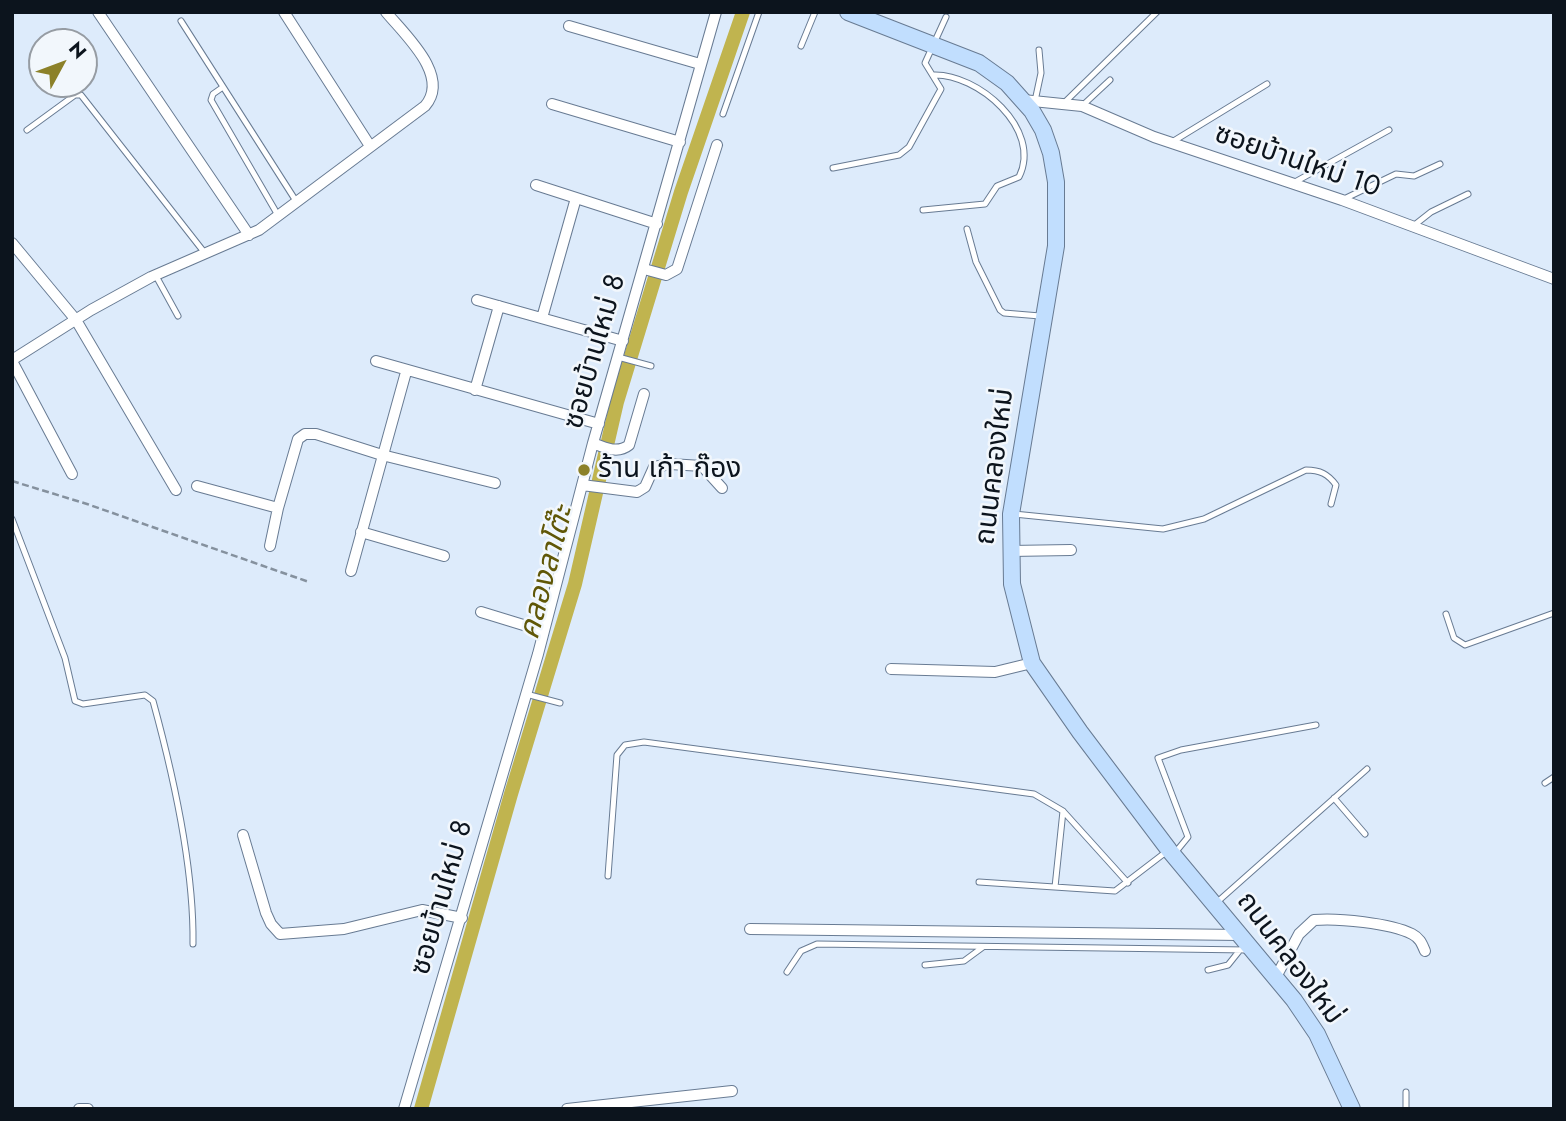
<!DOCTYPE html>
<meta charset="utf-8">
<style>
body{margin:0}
#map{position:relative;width:1566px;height:1121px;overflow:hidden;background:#ddebfb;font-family:Jost,sans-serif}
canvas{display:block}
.frame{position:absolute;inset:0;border:14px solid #0c141d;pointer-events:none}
.north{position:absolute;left:28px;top:28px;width:70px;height:70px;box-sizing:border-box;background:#f2f7fc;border:2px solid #969ca3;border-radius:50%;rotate:49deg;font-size:19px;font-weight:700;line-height:28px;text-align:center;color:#0c141d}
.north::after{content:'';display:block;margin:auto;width:24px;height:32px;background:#8c8129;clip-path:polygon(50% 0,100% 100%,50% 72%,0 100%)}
</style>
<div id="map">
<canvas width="1566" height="1121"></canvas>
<div class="frame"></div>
<div class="north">N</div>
</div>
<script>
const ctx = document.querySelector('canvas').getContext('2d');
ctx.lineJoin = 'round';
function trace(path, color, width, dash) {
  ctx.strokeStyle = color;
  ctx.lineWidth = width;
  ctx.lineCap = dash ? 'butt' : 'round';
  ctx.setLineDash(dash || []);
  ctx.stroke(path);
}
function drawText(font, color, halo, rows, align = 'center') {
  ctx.font = font + ' Jost,"Noto Sans Thai",sans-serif';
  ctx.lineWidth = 5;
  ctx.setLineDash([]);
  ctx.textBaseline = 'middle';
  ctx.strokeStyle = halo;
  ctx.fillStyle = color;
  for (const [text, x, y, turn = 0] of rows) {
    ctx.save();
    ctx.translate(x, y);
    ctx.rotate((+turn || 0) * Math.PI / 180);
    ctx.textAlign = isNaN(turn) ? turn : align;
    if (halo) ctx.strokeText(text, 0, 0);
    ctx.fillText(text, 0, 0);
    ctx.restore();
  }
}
trace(new Path2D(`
 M 421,1109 L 511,794 L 575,584 L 617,402 L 681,192 L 743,12`), '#c0b44f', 14);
const lane = new Path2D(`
 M 181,21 L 296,201
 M 801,46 L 815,12
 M 223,87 L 213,94 L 211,100 L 279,217
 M 1035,101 L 1041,73 L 1039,50
 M 1065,102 L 1157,12
 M 1082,106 L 1110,80
 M 723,114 L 759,12
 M 27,130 L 75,95 L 81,95 L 204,252
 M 1172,142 L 1267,84
 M 833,168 L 899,155 L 909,147 L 941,89 L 925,63 L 946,17
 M 1295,182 L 1389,130
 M 1344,199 L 1396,174 L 1414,176 L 1440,164
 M 923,210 L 985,204 L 997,186 L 1019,177 C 1043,129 977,73 933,75
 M 1412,227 L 1431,212 L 1468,194
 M 967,229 L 976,262 L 1000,310 L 1004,313 L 1040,316
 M 156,276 L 178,316
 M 618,357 L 651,366
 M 1014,514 L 1163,529 L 1204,519 L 1306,470 C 1320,470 1328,474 1336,485 L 1331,504
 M 12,519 L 65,658 L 75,701 L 83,704 L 145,695 L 153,701 C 173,774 194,869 193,944
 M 1446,614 L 1454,638 L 1465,645 L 1554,613
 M 526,694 L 560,703
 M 1545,783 L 1554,777
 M 1334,798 L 1365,834
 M 1174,854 L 1188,837 L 1158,758 L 1181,750 L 1316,725
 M 608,876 L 617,755 L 625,745 L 644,742 L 1034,794 L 1063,811 L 1128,883
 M 979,882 L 1115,891 L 1166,852
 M 1055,887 L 1063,811
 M 1215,904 L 1367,769
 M 925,965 L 964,961 L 983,947
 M 1208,970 L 1228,965 L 1240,950
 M 787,972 L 801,951 L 817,944 L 1247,950
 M 1406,1109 L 1406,1092`);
const street = new Path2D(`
 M 98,12 L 249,235
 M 284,12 L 370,146
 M 569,26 L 700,64
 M 1023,100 L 1082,106 L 1154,137 L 1342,200 L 1554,279
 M 552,104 L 680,142
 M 536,185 L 657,224
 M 12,243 L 76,320 L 176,490
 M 644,269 L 666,275 L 677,269 L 717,145
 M 477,300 L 623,341
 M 542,318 L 576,198
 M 12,360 L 91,310 L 151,277 L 259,230 L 425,106 C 451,76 405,35 386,12
 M 12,361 L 72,474
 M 376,361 L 599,424
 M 475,390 L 499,306
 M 593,443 C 605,448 618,454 629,445 L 644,394
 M 582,485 L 637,492 L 645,487 L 654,467 L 670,464 L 702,466 L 722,488
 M 197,486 L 278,508 L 298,439 L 305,434 L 316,434 L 382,455 L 495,483
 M 361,532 L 444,556
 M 270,546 L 278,508
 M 1010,551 L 1071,550
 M 351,571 L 406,372
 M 481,612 L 543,631
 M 891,669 L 995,672 L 1032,663
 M 243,835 L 266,913 L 271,924 L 280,934 L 344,929 L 422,910 L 462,918
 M 750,929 L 1240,935
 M 1276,977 L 1299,934 L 1314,920 C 1338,918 1390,923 1412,934 C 1420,938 1422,944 1425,951
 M 79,1109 L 88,1109
 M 404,1109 L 538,654 L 593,443 L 716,12
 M 567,1109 L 732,1091`);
const secondary = new Path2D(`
 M 848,12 L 979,63 L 1007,83 L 1032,111 L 1043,130 L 1051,153 L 1056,182 L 1056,246 L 1011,514 L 1012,584 L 1032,663 L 1080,732 L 1169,850 L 1294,1000 L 1317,1034 L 1352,1109`);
trace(lane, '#687b93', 7);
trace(street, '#687b93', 12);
trace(secondary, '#687b93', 18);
trace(new Path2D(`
 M 12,481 L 87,504 L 309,582`), '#85919e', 2.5, [7, 3.5]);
trace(lane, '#fff', 5);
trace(street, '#fff', 10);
trace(secondary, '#c1defe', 16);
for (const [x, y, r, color] of [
 [584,470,7,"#8c8129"]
]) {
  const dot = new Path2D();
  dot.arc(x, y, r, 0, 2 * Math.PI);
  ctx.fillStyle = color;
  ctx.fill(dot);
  trace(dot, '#f2f7fc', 2.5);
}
drawText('28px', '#0c141d', '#f2f7fc', [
 ["ซอยบ้านใหม่ 10",1297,162,19],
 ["ซอยบ้านใหม่ 8",596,352,-74],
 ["ถนนคลองใหม่",996,467,-83],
 ["ซอยบ้านใหม่ 8",443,898,-74],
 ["ถนนคลองใหม่",1289,959,53]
]);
drawText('28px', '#0c141d', '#f2f7fc', [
 ["ร้าน เก้า ก๊อง",598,470]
], 'left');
drawText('italic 30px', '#605707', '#f2f7fc', [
 ["คลองลาโต๊ะ",548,573,-75]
]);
</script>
